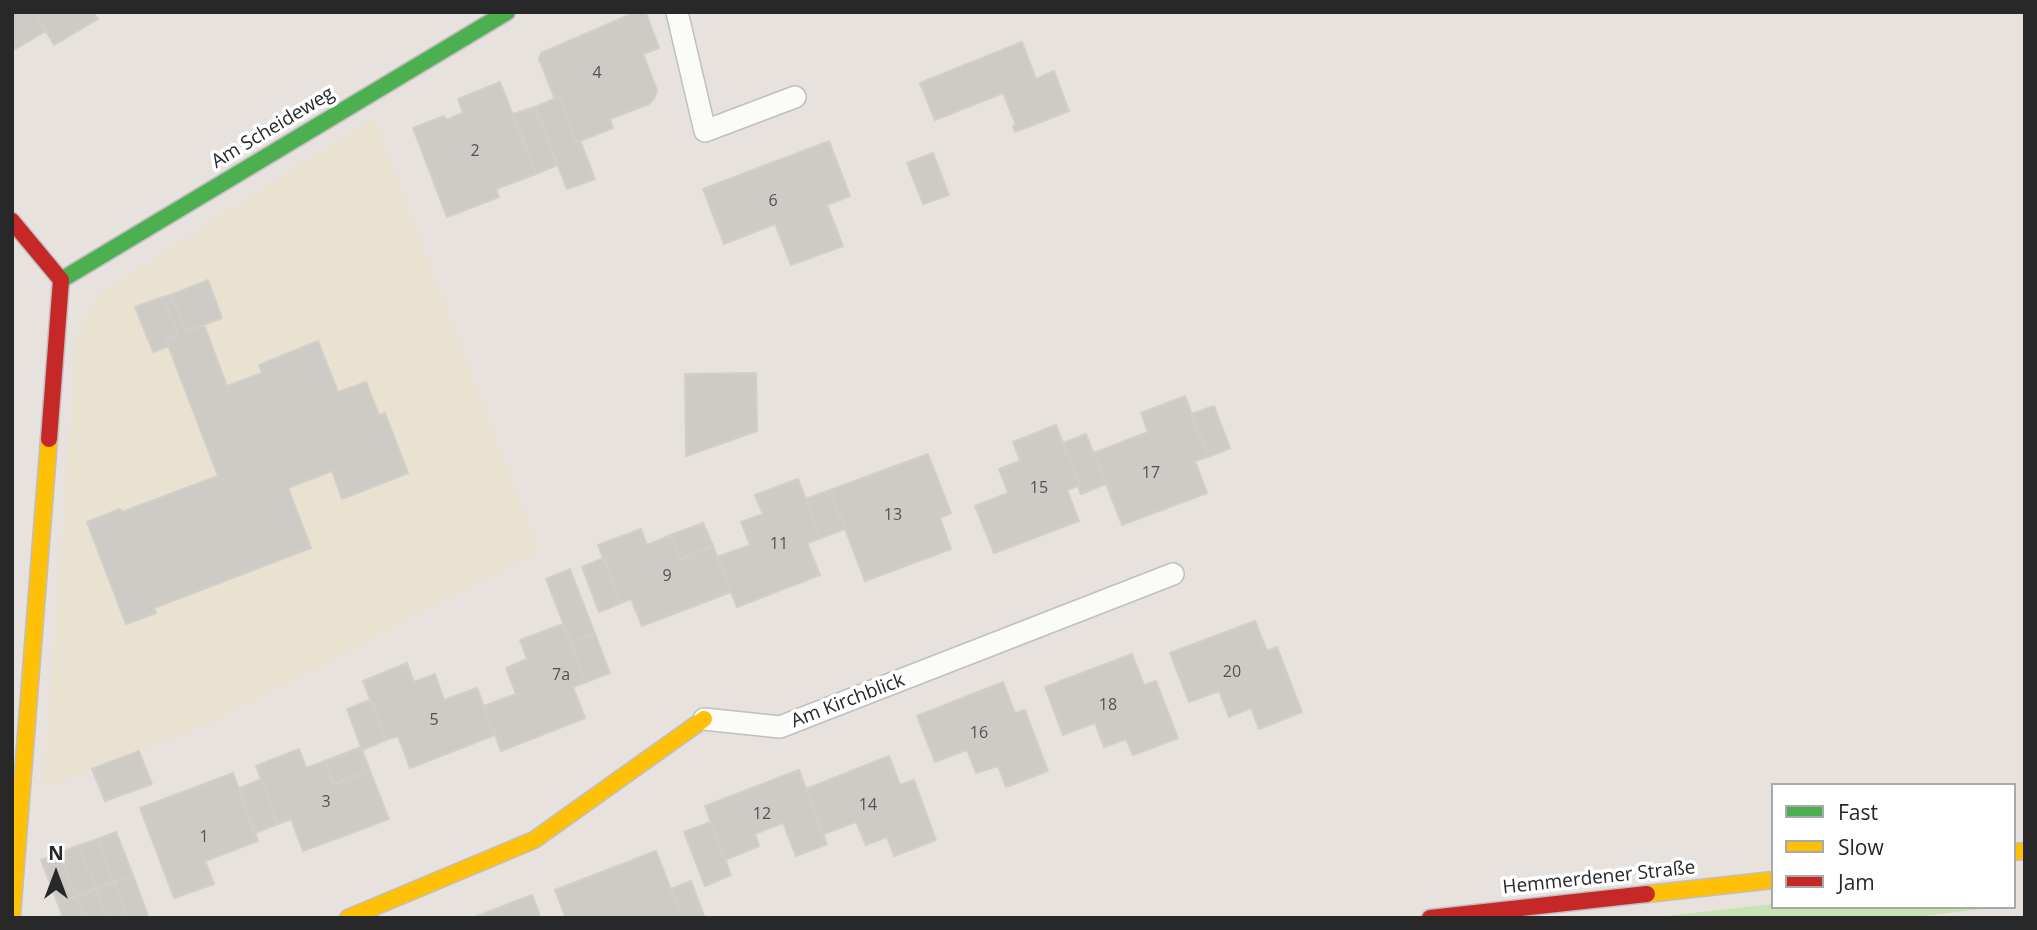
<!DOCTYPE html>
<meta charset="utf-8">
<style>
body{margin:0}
#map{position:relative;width:2037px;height:930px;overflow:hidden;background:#e7e2dd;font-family:"Open Sans",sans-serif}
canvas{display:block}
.frame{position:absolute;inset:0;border:14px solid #282828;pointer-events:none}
.legend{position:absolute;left:1771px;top:783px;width:245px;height:126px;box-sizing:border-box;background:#fff;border:2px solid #a9a9a9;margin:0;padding:9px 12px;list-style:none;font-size:21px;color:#282828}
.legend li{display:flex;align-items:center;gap:14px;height:35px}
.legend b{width:35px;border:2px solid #a9a9a9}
.north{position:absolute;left:21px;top:839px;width:70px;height:70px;-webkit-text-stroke:5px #fff;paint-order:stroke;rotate:0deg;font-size:19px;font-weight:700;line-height:28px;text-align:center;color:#282828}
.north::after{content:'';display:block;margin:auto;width:24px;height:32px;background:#282828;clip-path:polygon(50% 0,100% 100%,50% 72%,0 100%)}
</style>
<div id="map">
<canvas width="2037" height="930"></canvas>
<div class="frame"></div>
<ul class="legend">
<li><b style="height:9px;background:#4caf50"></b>Fast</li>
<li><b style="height:9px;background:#ffc107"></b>Slow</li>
<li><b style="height:9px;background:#c62828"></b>Jam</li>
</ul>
<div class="north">N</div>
</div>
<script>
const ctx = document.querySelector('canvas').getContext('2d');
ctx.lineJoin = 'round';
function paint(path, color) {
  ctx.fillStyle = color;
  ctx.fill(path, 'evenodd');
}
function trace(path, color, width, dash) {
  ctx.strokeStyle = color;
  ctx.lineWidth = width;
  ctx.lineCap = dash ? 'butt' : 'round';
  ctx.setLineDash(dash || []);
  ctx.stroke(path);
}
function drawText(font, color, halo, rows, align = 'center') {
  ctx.font = font + ' "Open Sans",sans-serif';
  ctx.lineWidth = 7;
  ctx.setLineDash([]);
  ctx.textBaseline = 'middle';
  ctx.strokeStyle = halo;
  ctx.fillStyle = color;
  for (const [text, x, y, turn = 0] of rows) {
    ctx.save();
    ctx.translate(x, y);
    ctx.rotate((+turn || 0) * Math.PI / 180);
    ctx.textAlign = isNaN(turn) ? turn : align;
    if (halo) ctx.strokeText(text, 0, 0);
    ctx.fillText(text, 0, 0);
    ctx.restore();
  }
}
paint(new Path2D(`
 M 374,118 L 539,551 L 213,722 L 43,789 L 76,341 L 100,293 Z`), '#eae2d1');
paint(new Path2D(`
 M 1773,904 L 1773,907 L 1997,907 L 1909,918 L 1648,918 Z`), '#c7e3b4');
const building = new Path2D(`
 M 12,12 L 35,12 L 46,31 L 12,51 Z
 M 35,12 L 93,12 L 98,19 L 54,45 Z
 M 636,12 L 646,13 L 659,48 L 643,54 L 657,90 L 654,99 L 649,104 L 610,119 L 613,128 L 577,142 L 559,97 L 555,99 L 539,59 L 541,53 Z
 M 1022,42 L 1036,79 L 1054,71 L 1069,111 L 1015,132 L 1013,126 L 1016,125 L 1003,93 L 935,120 L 920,83 Z
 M 500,82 L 536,174 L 496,189 L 499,197 L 447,217 L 413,128 L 444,116 L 446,120 L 463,113 L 458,99 Z
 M 559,97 L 577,142 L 580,140 L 595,179 L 567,189 L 535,107 Z
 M 535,107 L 557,165 L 536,174 L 513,114 Z
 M 829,141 L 850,196 L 827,205 L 843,246 L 791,265 L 775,224 L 724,244 L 703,189 Z
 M 933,153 L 949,195 L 923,204 L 907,163 Z
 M 208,280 L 222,318 L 185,332 L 171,295 Z
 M 171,295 L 185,332 L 204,325 L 227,386 L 262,373 L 259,365 L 318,341 L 338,392 L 366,382 L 379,415 L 385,413 L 408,473 L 342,499 L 332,471 L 288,488 L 311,548 L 154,608 L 156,613 L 126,624 L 87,522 L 120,509 L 122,512 L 218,476 L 166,340 L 178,335 L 163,297 Z
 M 163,297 L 178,335 L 166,340 L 169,346 L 153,352 L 135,307 Z
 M 756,373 L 757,431 L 686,456 L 685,374 Z
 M 1185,396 L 1208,457 L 1195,461 L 1207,493 L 1122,525 L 1094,453 L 1148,432 L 1141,413 Z
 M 1214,406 L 1230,448 L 1208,457 L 1191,414 Z
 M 1056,425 L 1080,485 L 1067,490 L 1079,521 L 994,553 L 975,506 L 1008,493 L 999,469 L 1020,461 L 1013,442 Z
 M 1086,434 L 1106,484 L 1081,494 L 1078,486 L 1080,485 L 1063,443 Z
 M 928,454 L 951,513 L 940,518 L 951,549 L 865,581 L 830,490 Z
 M 798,479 L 821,538 L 807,543 L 820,575 L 737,607 L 717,557 L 750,545 L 741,522 L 763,514 L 755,495 Z
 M 830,490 L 845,529 L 821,538 L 806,499 Z
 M 703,523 L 713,546 L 680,560 L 671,535 Z
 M 641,529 L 647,545 L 671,535 L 680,560 L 713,546 L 731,592 L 642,626 L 631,599 L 621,603 L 598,545 Z
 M 604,558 L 621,603 L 599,612 L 582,567 Z
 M 570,569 L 595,634 L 571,643 L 546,579 Z
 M 1255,621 L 1267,651 L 1277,647 L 1302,712 L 1259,729 L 1251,708 L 1229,717 L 1219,691 L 1189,702 L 1170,653 Z
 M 563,624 L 586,682 L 573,687 L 585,718 L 501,751 L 484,706 L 516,694 L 506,668 L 527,659 L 520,640 Z
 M 595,634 L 610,673 L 586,682 L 571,643 Z
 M 1132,654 L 1144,685 L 1156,681 L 1178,738 L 1133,755 L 1126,739 L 1104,747 L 1095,723 L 1063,735 L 1045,687 Z
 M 407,663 L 414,682 L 435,674 L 444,700 L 477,688 L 495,735 L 410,768 L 398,736 L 386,740 L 363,681 Z
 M 1003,682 L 1015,713 L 1025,710 L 1048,771 L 1006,787 L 998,766 L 976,773 L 967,750 L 935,762 L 917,716 Z
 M 370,700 L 386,740 L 362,750 L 347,709 Z
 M 361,747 L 370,771 L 334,784 L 325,761 Z
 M 299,749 L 306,768 L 325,761 L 334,784 L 370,771 L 389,819 L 303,851 L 291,819 L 278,824 L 256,766 Z
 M 139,751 L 152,784 L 105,801 L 92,769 Z
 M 889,756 L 900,785 L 914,780 L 936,840 L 894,856 L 887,837 L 866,845 L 856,822 L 823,834 L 806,789 Z
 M 799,770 L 827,844 L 796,856 L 783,823 L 755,834 L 759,846 L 725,860 L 705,806 Z
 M 233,773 L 258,841 L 205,861 L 214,884 L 174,898 L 140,808 Z
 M 261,779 L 278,824 L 255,833 L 238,789 Z
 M 711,822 L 731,875 L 705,886 L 684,832 Z
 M 116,832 L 133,875 L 114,882 L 98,839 Z
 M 98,839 L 114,882 L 96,889 L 79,845 Z
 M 79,845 L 96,889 L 76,896 L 60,853 Z
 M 656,851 L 682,918 L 566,918 L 555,890 Z
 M 60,853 L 76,896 L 58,904 L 41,860 Z
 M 133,875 L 149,918 L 127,918 L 114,882 Z
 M 691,881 L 705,918 L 682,918 L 671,889 Z
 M 114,882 L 127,918 L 107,918 L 96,889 Z
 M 96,889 L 107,918 L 85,918 L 76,896 Z
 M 532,895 L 541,918 L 472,918 Z
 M 76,896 L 85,918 L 63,918 L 58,904 Z`);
paint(building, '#cecbc7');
trace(building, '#d2cec9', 2);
const lane = new Path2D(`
 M 677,12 L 705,131 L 795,97
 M 704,719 L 780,727 L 1173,574`);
const fast = new Path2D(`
 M 61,280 L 507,12`);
const slow = new Path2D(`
 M 2014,852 L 2025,851
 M 1647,894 L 1773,880
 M 12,915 L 49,439
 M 348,918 L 534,840 L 704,719`);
const jam = new Path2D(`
 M 12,221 L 61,280 L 49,439
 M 1430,918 L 1647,894`);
trace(lane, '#c0bebf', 24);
trace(fast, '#c0bebf', 19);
trace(slow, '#c0bebf', 19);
trace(jam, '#c0bebf', 19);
trace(lane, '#fbfbfa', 21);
trace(fast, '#4caf50', 16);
trace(slow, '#ffc107', 16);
trace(jam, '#c62828', 16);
drawText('16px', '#525250', null, [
 ["4",597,73],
 ["2",475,151],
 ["6",773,201],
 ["17",1151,473],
 ["15",1039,488],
 ["13",893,515],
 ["11",779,544],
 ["9",667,576],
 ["20",1232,672],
 ["7a",561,675],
 ["18",1108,705],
 ["5",434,720],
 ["16",979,733],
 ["3",326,802],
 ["14",868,805],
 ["12",762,814],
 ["1",204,837]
]);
drawText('19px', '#282828', '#fff', [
 ["Am Scheideweg",273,128,-31],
 ["Am Kirchblick",848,701,-21],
 ["Hemmerdener Straße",1599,878,-6]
]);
</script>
